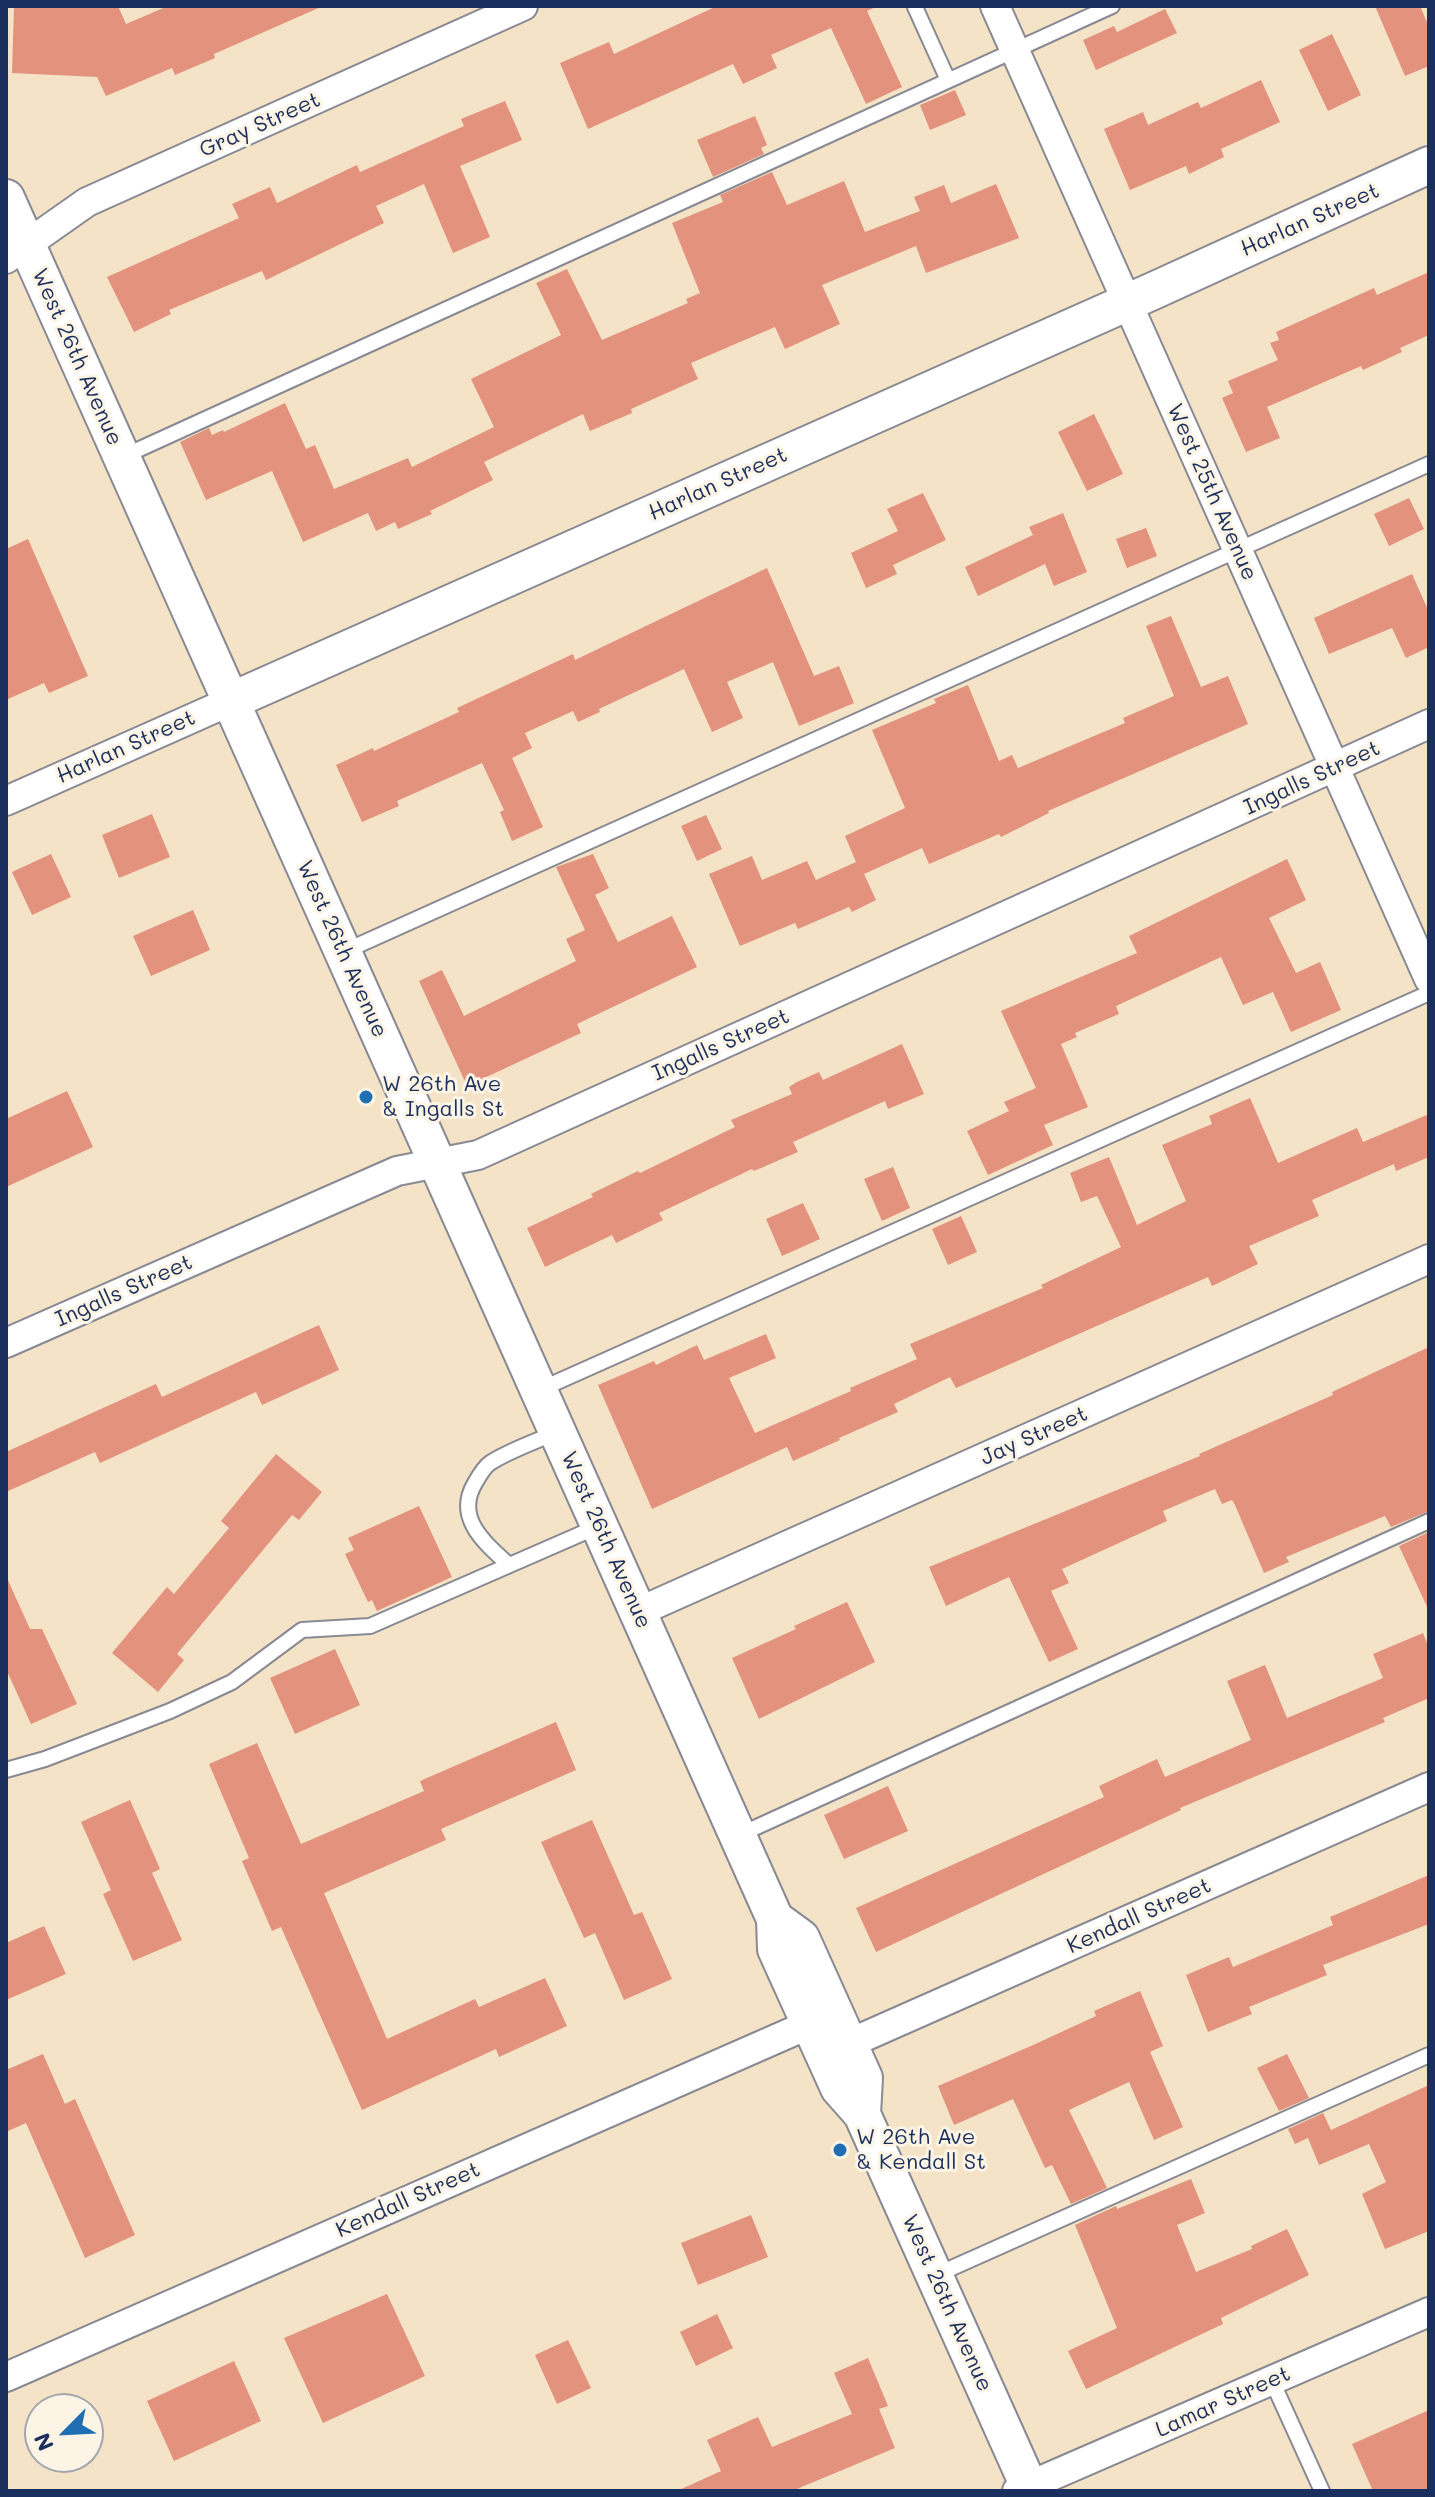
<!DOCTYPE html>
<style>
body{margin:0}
#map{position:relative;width:1435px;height:2497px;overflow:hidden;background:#f4e3c7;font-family:Mali,sans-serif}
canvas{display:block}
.frame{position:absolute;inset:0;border:8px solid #1b2f5e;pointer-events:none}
.north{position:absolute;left:24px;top:2393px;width:80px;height:80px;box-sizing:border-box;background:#fcf5e5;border:2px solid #a2a6af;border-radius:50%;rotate:246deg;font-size:22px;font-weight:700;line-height:32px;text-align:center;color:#1b2f5e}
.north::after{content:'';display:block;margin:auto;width:28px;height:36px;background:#1f6fb2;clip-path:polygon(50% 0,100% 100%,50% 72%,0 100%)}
</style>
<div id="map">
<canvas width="1435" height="2497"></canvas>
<div class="frame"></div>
<div class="north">N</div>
</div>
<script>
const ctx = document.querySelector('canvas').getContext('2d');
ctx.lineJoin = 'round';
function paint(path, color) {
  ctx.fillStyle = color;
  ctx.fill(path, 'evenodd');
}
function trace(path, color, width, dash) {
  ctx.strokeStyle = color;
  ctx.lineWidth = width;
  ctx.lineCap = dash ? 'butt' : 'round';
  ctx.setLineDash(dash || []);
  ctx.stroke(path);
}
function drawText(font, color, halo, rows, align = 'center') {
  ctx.font = font + ' Mali,sans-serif';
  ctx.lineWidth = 6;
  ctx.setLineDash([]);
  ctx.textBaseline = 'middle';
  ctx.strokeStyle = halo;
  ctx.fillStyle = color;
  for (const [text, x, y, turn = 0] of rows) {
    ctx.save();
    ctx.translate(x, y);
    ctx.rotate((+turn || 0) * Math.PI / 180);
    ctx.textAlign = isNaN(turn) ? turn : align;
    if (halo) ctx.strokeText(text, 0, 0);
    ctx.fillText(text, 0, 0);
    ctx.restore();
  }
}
paint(new Path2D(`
 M 14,6 L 118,6 L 126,24 L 168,6 L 323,6 L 214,54 L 215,58 L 175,75 L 172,68 L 106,96 L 97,77 L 12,73 Z
 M 717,6 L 878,6 L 867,11 L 902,87 L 866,104 L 831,28 L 771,55 L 777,68 L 743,84 L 733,64 L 588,129 L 560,63 L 609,42 L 614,54 Z
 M 1375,6 L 1420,6 L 1429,27 L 1429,66 L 1405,76 Z
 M 1165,9 L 1177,33 L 1096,70 L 1083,40 L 1114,26 L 1117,32 Z
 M 1332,34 L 1361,95 L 1328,111 L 1299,50 Z
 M 1261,80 L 1280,122 L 1221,149 L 1224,157 L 1189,174 L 1186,166 L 1130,190 L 1104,129 L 1143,112 L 1148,125 L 1198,102 L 1201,108 Z
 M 955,90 L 966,115 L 930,130 L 920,105 Z
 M 505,101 L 522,140 L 460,166 L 490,237 L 453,253 L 424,184 L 376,206 L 384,223 L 266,280 L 262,271 L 169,310 L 171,314 L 134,332 L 107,277 L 239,218 L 232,204 L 270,187 L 277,203 L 357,165 L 360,172 L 464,126 L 461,119 Z
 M 755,116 L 767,145 L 761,148 L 764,154 L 713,177 L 697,140 Z
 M 772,172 L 787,205 L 844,181 L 865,232 L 920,211 L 914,197 L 944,185 L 951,203 L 996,184 L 1019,238 L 926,273 L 916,246 L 822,285 L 840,324 L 785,349 L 775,327 L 691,363 L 698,379 L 631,409 L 632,413 L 590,431 L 583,414 L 484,462 L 493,480 L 430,511 L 432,514 L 398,529 L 395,522 L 376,531 L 368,513 L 303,542 L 272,471 L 206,500 L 180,442 L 209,428 L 212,435 L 223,430 L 224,432 L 285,403 L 306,449 L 315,445 L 334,489 L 408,458 L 412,467 L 494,427 L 471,379 L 561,335 L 536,283 L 567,269 L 602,340 L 688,303 L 686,299 L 700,293 L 672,223 L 723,202 L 720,195 Z
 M 1429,272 L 1429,335 L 1400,348 L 1402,352 L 1363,370 L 1361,366 L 1267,407 L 1280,438 L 1246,452 L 1222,398 L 1233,393 L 1228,381 L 1278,360 L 1270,343 L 1279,340 L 1276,332 L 1374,288 L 1377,295 Z
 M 1094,414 L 1123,474 L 1087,491 L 1058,432 Z
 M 923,493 L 946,540 L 893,565 L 897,574 L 866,588 L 851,553 L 898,531 L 887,509 Z
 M 1409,498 L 1424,529 L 1389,546 L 1374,514 Z
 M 1063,513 L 1087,572 L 1054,586 L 1045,564 L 978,596 L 965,567 L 1033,535 L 1029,527 Z
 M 1146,528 L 1157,556 L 1127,568 L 1116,539 Z
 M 28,539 L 88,676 L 49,693 L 44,683 L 6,700 L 6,549 Z
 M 767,568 L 814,676 L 839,666 L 854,703 L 799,726 L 773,662 L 727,682 L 743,718 L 712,732 L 684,669 L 599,709 L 600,712 L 578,722 L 573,711 L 525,733 L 532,748 L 512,758 L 543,827 L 512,841 L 500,812 L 504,810 L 482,763 L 397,801 L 399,806 L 362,822 L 336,765 L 373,748 L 374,751 L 459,712 L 457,708 L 573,654 L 575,660 Z
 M 1412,574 L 1429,612 L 1429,647 L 1406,658 L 1392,628 L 1329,654 L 1314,618 Z
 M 1171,616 L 1201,687 L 1228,676 L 1248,724 L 1048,811 L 1049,813 L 1001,837 L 999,834 L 929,864 L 922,848 L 864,874 L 876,900 L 852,912 L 849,907 L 798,929 L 795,923 L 740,946 L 709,874 L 752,856 L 762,880 L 807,861 L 816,880 L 856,862 L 845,836 L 905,808 L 872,730 L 936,703 L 934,699 L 968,685 L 999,761 L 1012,755 L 1018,768 L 1125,723 L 1123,718 L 1174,696 L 1146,626 Z
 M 152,814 L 170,857 L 119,878 L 102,835 Z
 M 706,815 L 722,849 L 697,861 L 681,826 Z
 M 51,854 L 71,897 L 32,915 L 12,872 Z
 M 593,854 L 609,888 L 595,895 L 618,942 L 672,916 L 697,967 L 577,1024 L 581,1033 L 467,1086 L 419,981 L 442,970 L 464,1016 L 576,961 L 566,939 L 585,930 L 556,867 Z
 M 1287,859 L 1306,900 L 1269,918 L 1296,973 L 1320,962 L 1341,1010 L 1291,1032 L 1273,992 L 1243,1005 L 1221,957 L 1116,1006 L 1119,1014 L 1075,1033 L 1077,1037 L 1061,1044 L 1088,1107 L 1044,1125 L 1053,1145 L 988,1175 L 967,1131 L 1009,1111 L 1004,1102 L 1036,1088 L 1001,1011 L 1137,953 L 1129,936 Z
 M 193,910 L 210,950 L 151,976 L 133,936 Z
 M 902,1044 L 924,1094 L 888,1109 L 885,1101 L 793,1142 L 798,1152 L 754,1171 L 752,1169 L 659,1213 L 663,1220 L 616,1243 L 612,1235 L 545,1267 L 527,1228 L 593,1197 L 591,1194 L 638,1171 L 640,1173 L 735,1127 L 731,1120 L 792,1094 L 789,1087 L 797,1082 L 819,1072 L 823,1080 Z
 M 67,1091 L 93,1147 L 6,1187 L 6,1119 Z
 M 1250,1098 L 1278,1163 L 1357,1128 L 1363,1142 L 1429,1114 L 1429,1157 L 1396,1171 L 1394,1164 L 1312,1200 L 1319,1216 L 1249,1246 L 1258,1264 L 1212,1286 L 1208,1277 L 956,1388 L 950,1377 L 894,1404 L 898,1412 L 839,1438 L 840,1440 L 793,1461 L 787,1447 L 652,1509 L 598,1385 L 654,1361 L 656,1365 L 697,1345 L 704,1360 L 766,1334 L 776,1358 L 729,1378 L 755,1433 L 851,1391 L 850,1388 L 917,1359 L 910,1344 L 1043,1288 L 1041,1285 L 1121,1247 L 1097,1196 L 1081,1202 L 1070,1173 L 1109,1157 L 1137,1225 L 1186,1201 L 1162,1145 L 1212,1124 L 1209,1116 Z
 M 893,1167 L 910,1208 L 882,1221 L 864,1179 Z
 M 803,1203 L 820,1239 L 782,1256 L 766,1219 Z
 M 961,1216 L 977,1252 L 948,1265 L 932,1229 Z
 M 319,1325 L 339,1370 L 262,1405 L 256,1392 L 100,1463 L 95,1452 L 6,1492 L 6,1452 L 156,1384 L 162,1397 Z
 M 1429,1347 L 1429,1511 L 1391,1527 L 1385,1516 L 1286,1557 L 1289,1562 L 1264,1573 L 1235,1505 L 1232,1500 L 1222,1504 L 1215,1489 L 1163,1511 L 1167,1521 L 1062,1569 L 1069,1583 L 1051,1591 L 1078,1649 L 1049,1662 L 1009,1577 L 946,1606 L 929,1567 L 1200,1456 L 1199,1454 L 1333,1395 L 1332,1392 Z
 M 276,1454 L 322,1492 L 299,1520 L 292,1515 L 177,1654 L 184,1660 L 158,1692 L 112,1653 L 167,1587 L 174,1594 L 229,1528 L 221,1521 Z
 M 419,1506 L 452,1577 L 377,1611 L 372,1600 L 368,1602 L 345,1554 L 354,1550 L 348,1538 Z
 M 1429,1532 L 1429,1611 L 1399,1546 Z
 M 6,1576 L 30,1629 L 42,1629 L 77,1704 L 31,1724 L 6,1669 Z
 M 847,1602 L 875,1662 L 759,1719 L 732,1658 L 796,1629 L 794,1626 Z
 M 1423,1633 L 1429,1648 L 1429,1698 L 1383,1718 L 1385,1722 L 1180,1808 L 1181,1810 L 876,1952 L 856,1908 L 1104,1797 L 1099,1786 L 1157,1759 L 1165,1777 L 1251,1740 L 1227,1681 L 1265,1665 L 1287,1718 L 1383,1678 L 1373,1654 Z
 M 335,1649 L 360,1705 L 295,1734 L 270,1678 Z
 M 556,1722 L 576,1770 L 441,1829 L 446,1840 L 324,1893 L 387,2039 L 475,1999 L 479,2007 L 545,1978 L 567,2026 L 499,2057 L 496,2049 L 362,2110 L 281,1927 L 272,1931 L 242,1861 L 249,1858 L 209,1764 L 257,1743 L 301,1844 L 424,1791 L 420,1781 Z
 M 888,1786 L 908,1831 L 844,1859 L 824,1815 Z
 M 130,1800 L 160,1869 L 152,1873 L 182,1940 L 133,1961 L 103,1894 L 111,1890 L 81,1822 Z
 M 592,1820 L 634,1915 L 642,1912 L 672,1979 L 624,2000 L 595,1933 L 584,1938 L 541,1842 Z
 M 1429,1875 L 1429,1924 L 1323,1965 L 1327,1975 L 1249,2007 L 1252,2014 L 1208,2032 L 1186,1975 L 1229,1957 L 1233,1967 L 1333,1925 L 1330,1917 Z
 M 44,1926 L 66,1974 L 6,2000 L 6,1943 Z
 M 1140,1991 L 1163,2046 L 1150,2052 L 1183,2127 L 1154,2140 L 1129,2082 L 1069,2110 L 1107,2188 L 1071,2204 L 1052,2165 L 1045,2168 L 1013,2099 L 954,2125 L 938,2086 L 1031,2046 L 1096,2016 L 1094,2011 Z
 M 43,2054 L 65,2104 L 75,2099 L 135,2235 L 85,2258 L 26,2123 L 6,2132 L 6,2070 Z
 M 1287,2054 L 1309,2098 L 1279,2111 L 1257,2068 Z
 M 1429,2085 L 1429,2231 L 1385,2249 L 1362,2194 L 1386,2182 L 1369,2144 L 1319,2165 L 1308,2138 L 1295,2144 L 1288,2129 L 1323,2113 L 1331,2130 Z
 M 1191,2179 L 1205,2213 L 1177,2225 L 1196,2272 L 1252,2249 L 1251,2246 L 1287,2229 L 1309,2275 L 1221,2318 L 1223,2324 L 1086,2389 L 1068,2351 L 1117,2328 L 1075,2225 L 1116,2206 L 1117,2209 Z
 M 751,2215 L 768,2257 L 698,2285 L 681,2243 Z
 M 387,2294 L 425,2376 L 323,2423 L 284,2338 Z
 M 717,2314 L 733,2348 L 696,2366 L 680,2332 Z
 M 568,2340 L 591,2388 L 557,2404 L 535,2355 Z
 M 868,2358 L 888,2406 L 879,2409 L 895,2448 L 792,2491 L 677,2491 L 721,2471 L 707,2440 L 758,2417 L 772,2447 L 852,2414 L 834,2373 Z
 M 234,2361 L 261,2421 L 174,2461 L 147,2401 Z
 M 1429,2410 L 1429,2491 L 1373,2491 L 1352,2444 Z`), '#e3927d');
const service = new Path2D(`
 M 915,7 L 948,80
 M 122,457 L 1112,6
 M 343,952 L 1429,464
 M 539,1390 L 1429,993
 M 509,1565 C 485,1543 454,1518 475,1483 C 479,1476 484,1467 490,1463 C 510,1450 536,1442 558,1431
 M 6,1770 L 45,1759 L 170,1711 L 232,1682 L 302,1630 L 370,1626 L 599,1526
 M 739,1835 L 1429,1521
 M 936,2275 L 1429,2055
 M 1272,2381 L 1322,2491`);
const minor = new Path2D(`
 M 995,6 L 1429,979
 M 6,259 L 87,202 L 523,6
 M 6,801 L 231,701
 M 6,1343 L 397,1171 L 478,1155 L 1429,724
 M 638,1612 L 1429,1259
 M 848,2044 L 1429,1787
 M 6,2377 L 810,2024
 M 1017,2491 L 1429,2312`);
const tertiary = new Path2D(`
 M 6,198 L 775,1919 L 776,1949 L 839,2088 L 862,2114 L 1031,2491
 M 231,701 L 1153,291 L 1429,165
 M 775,1919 L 801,1938 L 864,2078 L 862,2114`);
trace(service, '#888992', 18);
trace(minor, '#888992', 32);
trace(tertiary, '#888992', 40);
trace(service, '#fff', 14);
trace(minor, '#fff', 28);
trace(tertiary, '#fff', 36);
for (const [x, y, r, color] of [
 [366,1097,8,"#1f6fb2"],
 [840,2150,8,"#1f6fb2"]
]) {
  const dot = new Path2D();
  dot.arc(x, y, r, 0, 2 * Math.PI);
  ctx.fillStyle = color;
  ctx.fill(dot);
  trace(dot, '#fcf5e5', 3);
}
drawText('22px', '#1b2f5e', '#fcf5e5', [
 ["Gray Street",260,125,-24],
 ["Harlan Street",1310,220,-24],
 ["West 26th Avenue",77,357,66],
 ["Harlan Street",718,484,-24],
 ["West 25th Avenue",1212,492,66],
 ["Harlan Street",126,747,-24],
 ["Ingalls Street",1312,778,-25],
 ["West 26th Avenue",342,949,66],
 ["Ingalls Street",721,1045,-24],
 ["Ingalls Street",124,1291,-24],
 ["Jay Street",1034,1436,-24],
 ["West 26th Avenue",606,1540,66],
 ["Kendall Street",1139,1916,-24],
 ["Kendall Street",408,2200,-24],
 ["West 26th Avenue",947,2303,66],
 ["Lamar Street",1223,2402,-24]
]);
drawText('22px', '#1b2f5e', '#fcf5e5', [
 ["W 26th Ave",382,1084],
 ["& Ingalls St",382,1109],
 ["W 26th Ave",856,2137],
 ["& Kendall St",856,2162]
], 'left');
</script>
